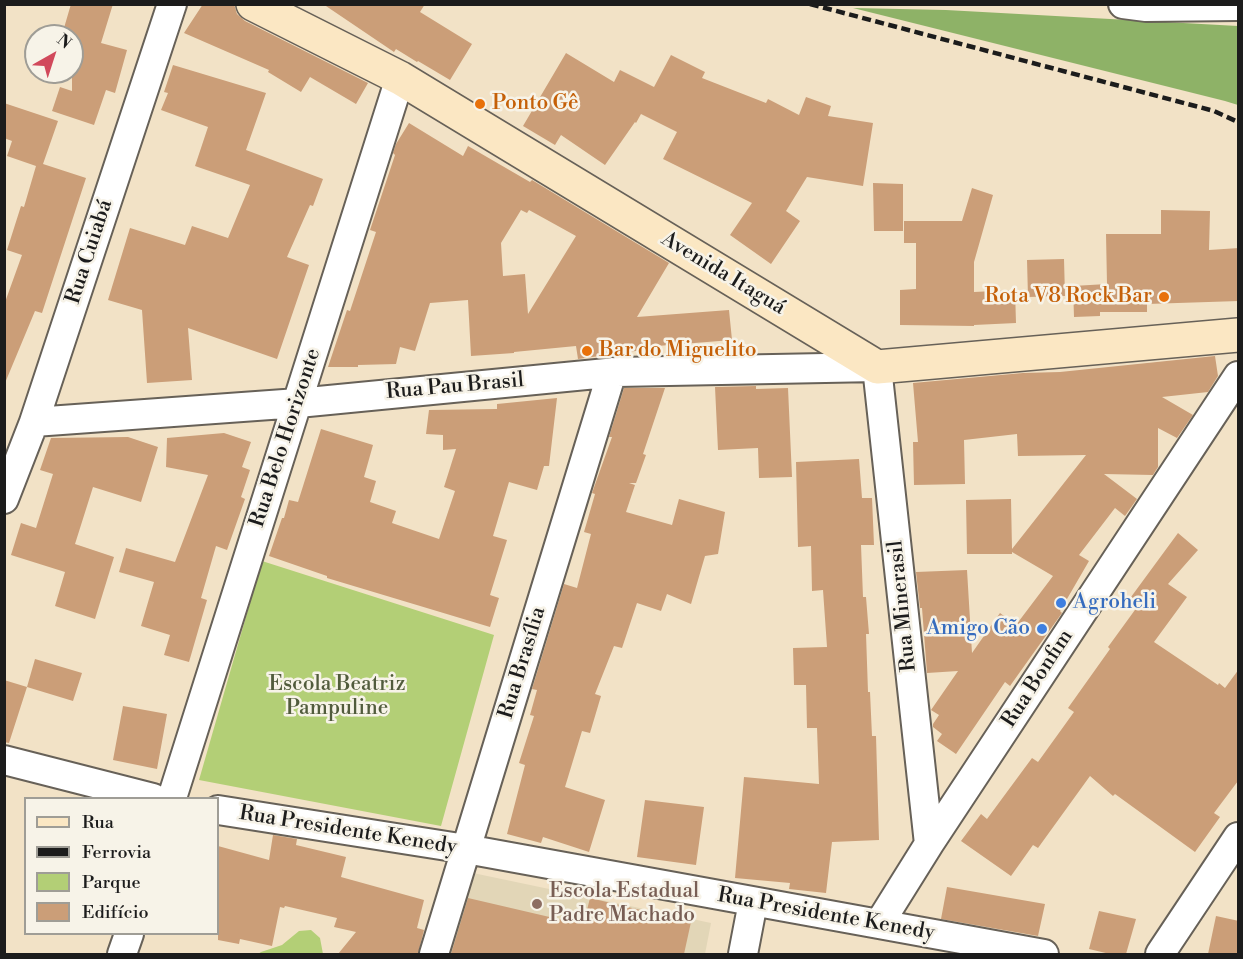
<!DOCTYPE html>
<meta charset="utf-8">
<style>
body{margin:0}
#map{position:relative;width:1243px;height:959px;overflow:hidden;background:#f2e2c6;font-family:"Libre Bodoni",serif}
canvas{display:block}
.frame{position:absolute;inset:0;border:6px solid #1c1c1c;pointer-events:none}
.legend{position:absolute;left:24px;top:797px;width:195px;height:138px;box-sizing:border-box;background:#f7f3e8;border:2px solid #9f9d96;margin:0;padding:8px 10px;list-style:none;font-size:18px;color:#1c1c1c}
.legend li{display:flex;align-items:center;gap:12px;height:30px}
.legend b{width:30px;border:2px solid #9f9d96}
.north{position:absolute;left:24px;top:24px;width:60px;height:60px;box-sizing:border-box;background:#f7f3e8;border:2px solid #9f9d96;border-radius:50%;rotate:39deg;font-size:16px;font-weight:700;line-height:24px;text-align:center;color:#1c1c1c}
.north::after{content:'';display:block;margin:auto;width:21px;height:27px;background:#d1495b;clip-path:polygon(50% 0,100% 100%,50% 72%,0 100%)}
</style>
<div id="map">
<canvas width="1243" height="959"></canvas>
<div class="frame"></div>
<ul class="legend">
<li><b style="height:8px;background:#fbe7c3"></b>Rua</li>
<li><b style="height:8px;background:#1c1c1c"></b>Ferrovia</li>
<li><b style="height:16px;background:#b3cf76"></b>Parque</li>
<li><b style="height:16px;background:#cb9e78"></b>Edifício</li>
</ul>
<div class="north">N</div>
</div>
<script>
const ctx = document.querySelector('canvas').getContext('2d');
ctx.lineJoin = 'round';
function paint(path, color) {
  ctx.fillStyle = color;
  ctx.fill(path, 'evenodd');
}
function trace(path, color, width, dash) {
  ctx.strokeStyle = color;
  ctx.lineWidth = width;
  ctx.lineCap = dash ? 'butt' : 'round';
  ctx.setLineDash(dash || []);
  ctx.stroke(path);
}
function drawText(font, color, halo, rows, align = 'center') {
  ctx.font = font + ' "Libre Bodoni",serif';
  ctx.lineWidth = 5;
  ctx.setLineDash([]);
  ctx.textBaseline = 'middle';
  ctx.strokeStyle = halo;
  ctx.fillStyle = color;
  for (const [text, x, y, turn = 0] of rows) {
    ctx.save();
    ctx.translate(x, y);
    ctx.rotate((+turn || 0) * Math.PI / 180);
    ctx.textAlign = isNaN(turn) ? turn : align;
    if (halo) ctx.strokeText(text, 0, 0);
    ctx.fillText(text, 0, 0);
    ctx.restore();
  }
}
paint(new Path2D(`
 M 473,873 L 711,923 L 705,954 L 442,954 Z`), '#e2d6b7');
paint(new Path2D(`
 M 262,561 L 494,635 L 441,826 L 199,780 Z
 M 311,930 L 320,938 L 323,954 L 258,954 L 261,952 L 282,945 L 299,931 Z`), '#b3cf76');
paint(new Path2D(`
 M 853,8 L 946,10 L 1238,26 L 1238,105 L 1225,101 Z`), '#8eb267');
paint(new Path2D(`
 M 71,4 L 113,4 L 101,43 L 127,50 L 115,93 L 106,90 L 94,125 L 52,111 L 60,87 L 72,91 L 72,36 L 66,36 L 68,29 L 64,28 Z
 M 203,4 L 234,4 L 237,14 L 245,21 L 368,83 L 356,104 L 310,77 L 301,92 L 268,72 L 269,70 L 184,33 Z
 M 323,4 L 425,4 L 420,12 L 472,44 L 450,80 L 418,61 L 417,62 L 396,49 L 394,52 Z
 M 566,53 L 614,82 L 620,70 L 654,87 L 671,55 L 705,72 L 702,78 L 766,103 L 768,99 L 799,115 L 806,97 L 831,106 L 828,116 L 873,123 L 863,186 L 807,177 L 786,211 L 800,221 L 771,264 L 730,235 L 752,203 L 663,159 L 677,132 L 641,114 L 636,123 L 635,122 L 605,165 L 561,135 L 555,145 L 523,126 Z
 M 173,65 L 266,93 L 246,150 L 323,179 L 313,206 L 310,205 L 287,257 L 309,265 L 277,359 L 188,328 L 192,380 L 147,383 L 142,310 L 108,300 L 130,228 L 185,245 L 192,226 L 228,238 L 250,185 L 195,166 L 208,127 L 161,110 L 168,93 L 164,92 Z
 M 4,103 L 58,121 L 43,164 L 86,178 L 42,313 L 35,311 L 5,383 L 4,305 L 22,255 L 7,250 L 21,206 L 24,207 L 36,166 L 7,156 L 12,141 L 4,138 Z
 M 409,123 L 463,156 L 468,146 L 530,182 L 532,180 L 669,263 L 637,317 L 729,310 L 732,340 L 657,346 L 657,348 L 578,359 L 576,346 L 514,352 L 514,353 L 471,356 L 468,300 L 430,303 L 415,351 L 400,347 L 396,364 L 358,365 L 358,367 L 328,367 L 347,310 L 350,311 L 376,232 L 370,230 L 395,155 L 393,153 L 396,144 ZM 521,210 L 527,213 L 529,210 L 576,236 L 528,314 L 525,274 L 503,276 L 501,243 Z
 M 873,183 L 903,184 L 903,231 L 874,231 Z
 M 972,188 L 993,195 L 974,262 L 974,292 L 1015,290 L 1016,323 L 974,325 L 974,326 L 900,325 L 900,290 L 916,289 L 916,243 L 904,243 L 904,221 L 962,221 Z
 M 1161,210 L 1210,211 L 1209,250 L 1239,248 L 1239,301 L 1147,304 L 1147,312 L 1100,312 L 1100,316 L 1074,317 L 1073,286 L 1107,284 L 1106,234 L 1161,234 Z
 M 1064,259 L 1065,296 L 1028,297 L 1027,260 Z
 M 1215,356 L 1218,376 L 1208,392 L 1162,397 L 1193,415 L 1177,438 L 1158,428 L 1158,467 L 1153,475 L 1104,474 L 1137,499 L 1125,516 L 1115,508 L 1079,555 L 1089,561 L 1060,611 L 1062,613 L 1010,686 L 1005,682 L 956,754 L 937,741 L 942,734 L 933,727 L 933,724 L 939,715 L 931,710 L 958,671 L 927,673 L 922,608 L 920,608 L 916,572 L 967,570 L 972,653 L 1000,613 L 1016,625 L 1053,576 L 1012,552 L 1012,554 L 967,554 L 966,500 L 1011,499 L 1012,549 L 1086,455 L 1018,456 L 1017,434 L 964,440 L 965,484 L 914,485 L 913,442 L 918,442 L 913,383 L 1023,373 L 1060,372 Z
 M 756,386 L 756,389 L 788,388 L 792,477 L 759,478 L 758,448 L 718,450 L 715,387 Z
 M 624,388 L 665,388 L 643,454 L 646,455 L 636,483 L 629,483 L 635,485 L 626,512 L 672,525 L 679,499 L 725,512 L 718,554 L 705,556 L 691,604 L 667,594 L 661,611 L 637,603 L 622,648 L 614,646 L 595,694 L 601,696 L 590,733 L 582,731 L 565,787 L 605,800 L 589,852 L 543,837 L 541,843 L 507,834 L 525,765 L 519,763 L 534,716 L 530,715 L 537,690 L 532,689 L 564,584 L 577,588 L 591,534 L 584,532 L 595,494 L 592,493 L 612,437 L 609,437 Z
 M 557,398 L 549,466 L 544,466 L 537,490 L 509,482 L 493,536 L 507,540 L 490,595 L 499,598 L 490,627 L 327,578 L 327,576 L 269,556 L 282,518 L 284,518 L 289,500 L 298,502 L 321,429 L 373,445 L 364,477 L 376,481 L 370,502 L 396,511 L 392,523 L 439,539 L 455,491 L 444,487 L 456,449 L 443,450 L 443,435 L 426,434 L 429,410 L 497,409 L 497,404 Z
 M 224,433 L 251,442 L 242,467 L 250,470 L 241,497 L 245,499 L 227,550 L 216,546 L 201,598 L 207,600 L 189,662 L 164,655 L 170,635 L 141,626 L 154,582 L 119,572 L 126,548 L 175,562 L 208,475 L 166,467 L 167,438 Z
 M 128,437 L 158,447 L 141,502 L 93,487 L 75,544 L 114,557 L 95,619 L 55,606 L 65,572 L 11,555 L 21,523 L 36,528 L 53,474 L 40,470 L 51,438 Z
 M 859,459 L 862,498 L 872,498 L 874,545 L 861,545 L 863,597 L 866,597 L 869,634 L 866,634 L 868,692 L 870,692 L 872,736 L 876,736 L 879,840 L 832,842 L 826,893 L 789,889 L 790,883 L 735,878 L 744,777 L 819,784 L 817,728 L 807,728 L 806,685 L 794,685 L 793,648 L 827,647 L 823,590 L 812,591 L 811,546 L 798,547 L 796,462 Z
 M 1178,533 L 1198,550 L 1168,584 L 1187,597 L 1154,642 L 1218,685 L 1219,683 L 1225,688 L 1239,669 L 1238,781 L 1214,813 L 1220,817 L 1195,852 L 1115,794 L 1113,796 L 1090,776 L 1038,848 L 1033,845 L 1011,876 L 961,841 L 981,814 L 987,819 L 1032,758 L 1038,762 L 1074,712 L 1068,708 L 1110,649 L 1108,647 L 1140,603 L 1131,597 Z
 M 35,659 L 82,673 L 73,701 L 27,687 Z
 M 4,680 L 27,687 L 9,743 L 4,742 Z
 M 123,706 L 167,714 L 157,769 L 113,760 Z
 M 645,800 L 704,807 L 696,865 L 637,857 Z
 M 273,835 L 297,839 L 296,845 L 346,857 L 341,877 L 424,900 L 417,928 L 424,930 L 418,954 L 338,954 L 356,932 L 334,927 L 337,918 L 285,906 L 284,908 L 280,907 L 272,946 L 240,939 L 239,944 L 218,940 L 218,846 L 269,860 Z
 M 947,887 L 1045,904 L 1038,936 L 941,919 Z
 M 468,898 L 571,922 L 572,915 L 585,918 L 590,898 L 691,922 L 684,954 L 451,954 Z
 M 1099,911 L 1136,919 L 1126,954 L 1110,954 L 1089,949 Z
 M 1216,916 L 1239,921 L 1239,954 L 1208,954 Z`), '#cb9e78');
const minor = new Path2D(`
 M 1123,4 L 1146,7 L 1238,6
 M 34,422 L 298,403 L 617,372 L 877,367 L 929,844
 M 4,499 L 34,422 L 172,4
 M 4,760 L 153,798
 M 172,798 L 400,78
 M 218,810 L 466,849 L 1044,954
 M 879,924 L 929,844 L 1238,376
 M 122,954 L 129,934
 M 434,954 L 612,372
 M 743,954 L 753,902
 M 1160,954 L 1238,837`);
const secondary = new Path2D(`
 M 253,4 L 400,78 L 877,367 L 1238,335`);
trace(minor, '#676158', 32);
trace(secondary, '#676158', 36);
trace(minor, '#fff', 28);
trace(secondary, '#fbe7c3', 33);
trace(new Path2D(`
 M 810,4 L 1214,111 L 1238,122`), '#1c1c1c', 4.5, [9, 4.5]);
for (const [x, y, r, color] of [
 [480,104,6,"#e8710a"],
 [1164,297,6,"#e8710a"],
 [587,351,6,"#e8710a"],
 [1061,603,6,"#3f7fe0"],
 [1042,629,6,"#3f7fe0"],
 [537,904,6,"#8d6e63"]
]) {
  const dot = new Path2D();
  dot.arc(x, y, r, 0, 2 * Math.PI);
  ctx.fillStyle = color;
  ctx.fill(dot);
  trace(dot, '#f7f3e8', 2);
}
drawText('21px', '#c56008', '#f7f3e8', [
 ["Ponto Gê",492,104],
 ["Rota V8 Rock Bar",1152,297,"right"],
 ["Bar do Miguelito",599,351]
], 'left');
drawText('21px', '#1c1c1c', '#f7f3e8', [
 ["Rua Cuiabá",90,252,-72],
 ["Avenida Itaguá",723,274,31],
 ["Rua Pau Brasil",455,387,-5],
 ["Rua Belo Horizonte",286,438,-72],
 ["Rua Minerasil",903,606,-96],
 ["Rua Brasília",523,663,-73],
 ["Rua Bonfim",1038,679,-57],
 ["Rua Presidente Kenedy",348,831,9],
 ["Rua Presidente Kenedy",826,915,10]
]);
drawText('21px', '#366cbe', '#f7f3e8', [
 ["Agroheli",1073,603],
 ["Amigo Cão",1030,629,"right"]
], 'left');
drawText('21px', '#515b3c', '#f7f3e8', [
 ["Escola Beatriz",337,685],
 ["Pampuline",337,709]
]);
drawText('21px', '#785e54', '#f7f3e8', [
 ["Escola Estadual",549,892],
 ["Padre Machado",549,916]
], 'left');
</script>
